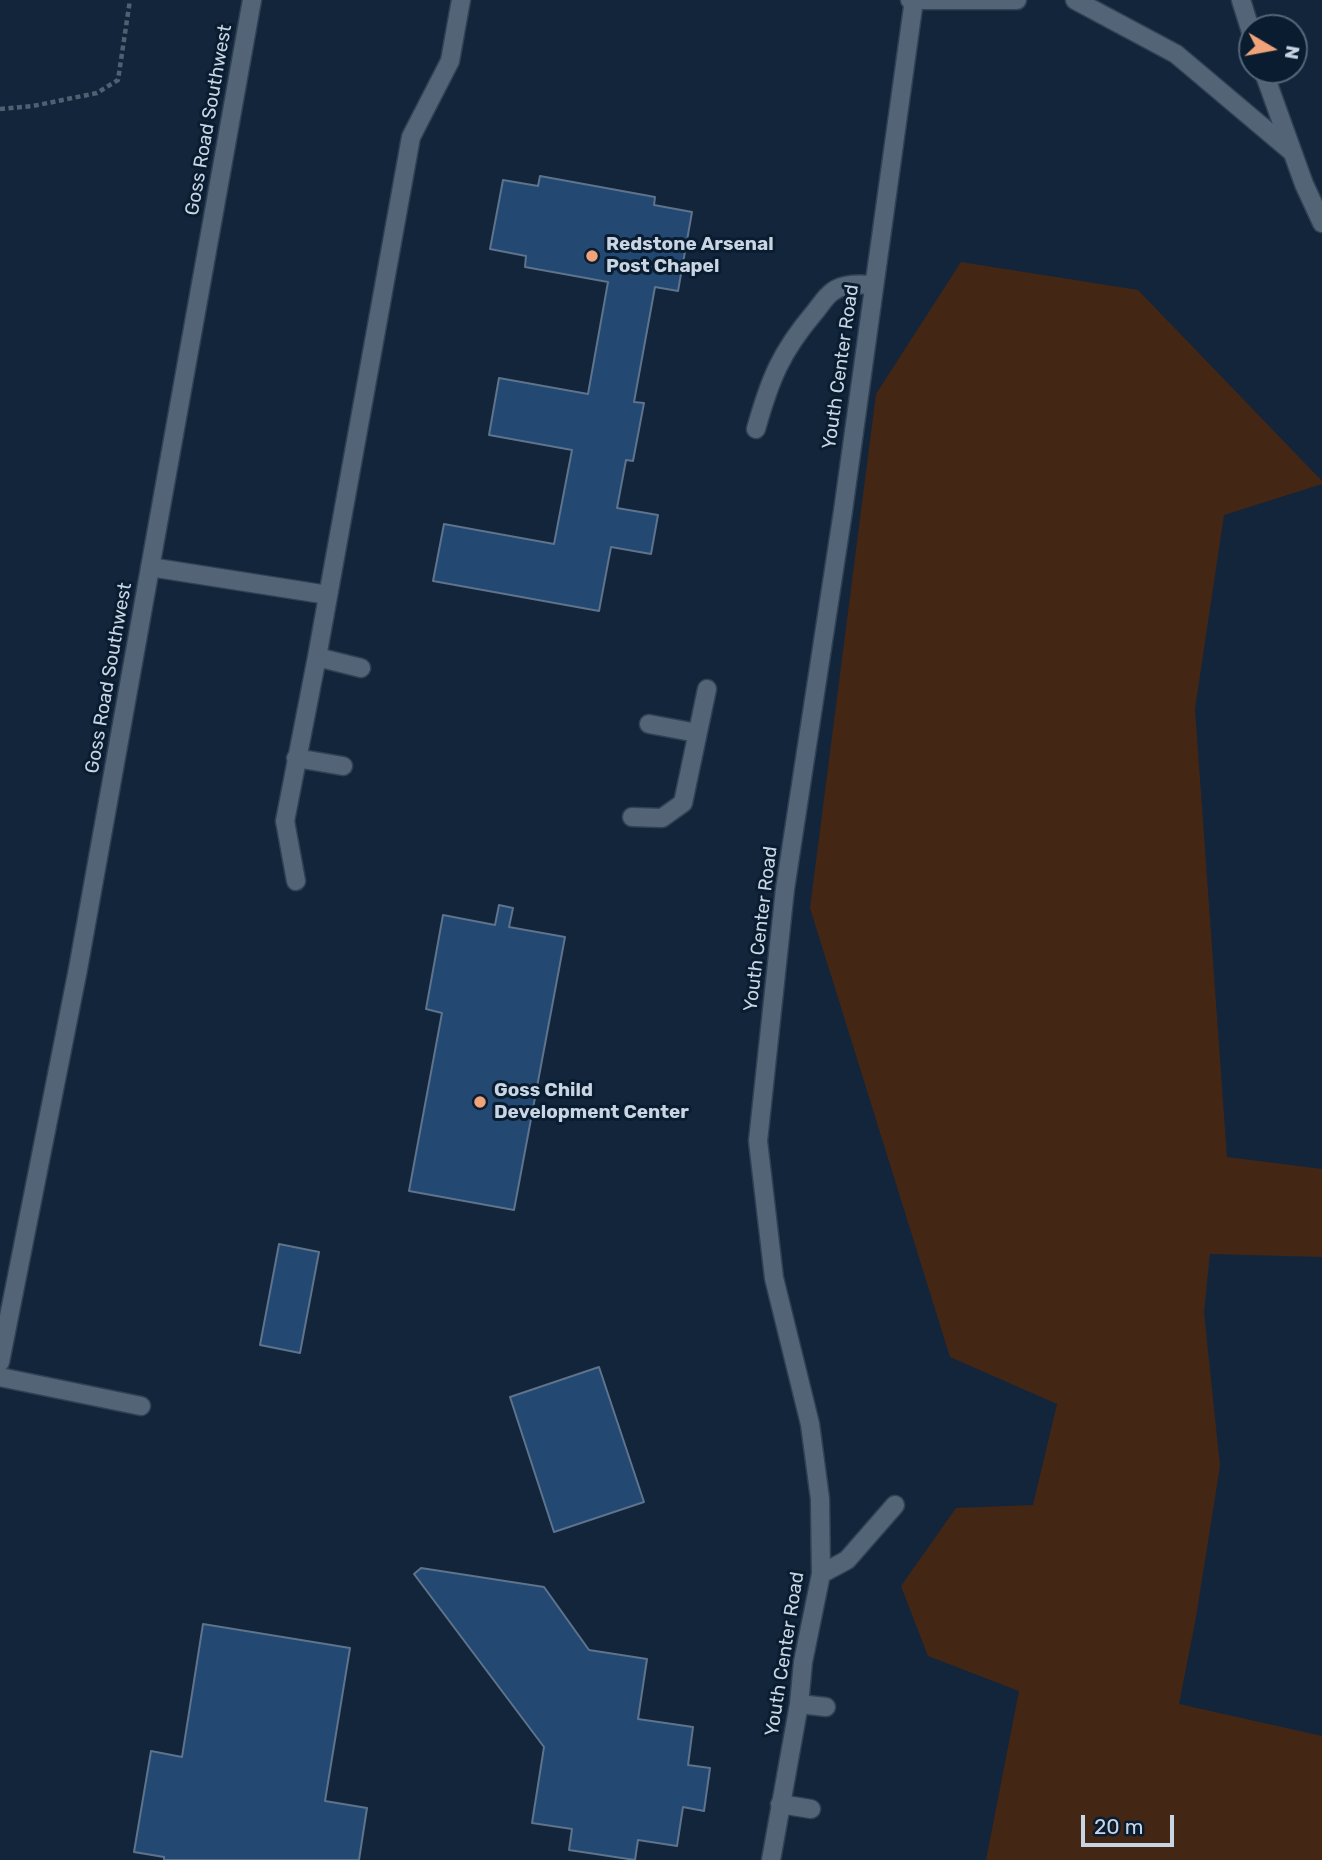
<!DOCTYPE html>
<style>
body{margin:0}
#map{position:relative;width:1322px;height:1860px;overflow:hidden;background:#13253a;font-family:Rubik,sans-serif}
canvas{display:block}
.north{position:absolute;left:1238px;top:14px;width:70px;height:70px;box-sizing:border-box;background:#091c30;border:2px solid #566678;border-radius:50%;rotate:100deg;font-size:19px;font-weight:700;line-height:28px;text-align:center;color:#c9d5e3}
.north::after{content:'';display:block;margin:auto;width:24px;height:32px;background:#f0a378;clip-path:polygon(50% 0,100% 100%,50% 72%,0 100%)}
.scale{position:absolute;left:1081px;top:1815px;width:93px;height:32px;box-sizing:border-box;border:4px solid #c9d5e3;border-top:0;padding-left:9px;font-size:21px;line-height:24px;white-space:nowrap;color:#c9d5e3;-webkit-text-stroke:5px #091c30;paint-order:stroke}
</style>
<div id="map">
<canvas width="1322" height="1860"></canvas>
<div class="north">N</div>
<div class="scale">20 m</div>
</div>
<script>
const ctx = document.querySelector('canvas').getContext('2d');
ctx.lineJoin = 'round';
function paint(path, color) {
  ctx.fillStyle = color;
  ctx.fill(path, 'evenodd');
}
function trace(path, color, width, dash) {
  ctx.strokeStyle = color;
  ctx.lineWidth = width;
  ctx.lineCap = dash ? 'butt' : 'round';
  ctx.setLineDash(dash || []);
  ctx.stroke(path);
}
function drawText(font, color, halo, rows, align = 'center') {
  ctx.font = font + ' Rubik,sans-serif';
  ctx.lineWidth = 6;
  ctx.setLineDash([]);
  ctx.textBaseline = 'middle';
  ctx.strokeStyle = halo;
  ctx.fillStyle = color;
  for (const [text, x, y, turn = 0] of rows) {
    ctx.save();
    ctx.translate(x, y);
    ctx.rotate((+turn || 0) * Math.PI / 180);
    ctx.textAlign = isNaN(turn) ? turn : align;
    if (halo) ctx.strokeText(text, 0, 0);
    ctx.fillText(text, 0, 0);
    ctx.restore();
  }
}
paint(new Path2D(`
 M 961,262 L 1138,290 L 1322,481 L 1322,484 L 1224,515 L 1195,709 L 1227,1157 L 1322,1169 L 1322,1257 L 1210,1254 L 1204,1312 L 1220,1466 L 1196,1617 L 1179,1704 L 1322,1736 L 1322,1860 L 986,1860 L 1019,1691 L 928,1656 L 901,1586 L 956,1508 L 1033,1505 L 1057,1404 L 950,1357 L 810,908 L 876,394 Z`), '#442615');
const building = new Path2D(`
 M 540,176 L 655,197 L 654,205 L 692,212 L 678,291 L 655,287 L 634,402 L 644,403 L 633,461 L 626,460 L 617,508 L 658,515 L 651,554 L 611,547 L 599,611 L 433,581 L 444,524 L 554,544 L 572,450 L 489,435 L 499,378 L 588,394 L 608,282 L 525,267 L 526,256 L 490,249 L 503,180 L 538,186 Z
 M 499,905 L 513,908 L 509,927 L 565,937 L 514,1210 L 409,1191 L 442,1013 L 426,1009 L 443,915 L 495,925 Z
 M 279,1244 L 319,1252 L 300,1353 L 260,1345 Z
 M 599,1367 L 644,1502 L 554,1532 L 510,1397 Z
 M 421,1568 L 544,1587 L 589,1650 L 647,1659 L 638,1719 L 693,1727 L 688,1765 L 710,1768 L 704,1811 L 683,1807 L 677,1846 L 638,1840 L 635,1860 L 569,1850 L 572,1829 L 532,1823 L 544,1747 L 414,1574 Z
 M 203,1624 L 350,1648 L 325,1801 L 367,1808 L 359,1860 L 164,1860 L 164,1857 L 134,1852 L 151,1751 L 182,1757 Z`);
paint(building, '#234872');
trace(building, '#5e738c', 2);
const minor = new Path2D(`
 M 910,0 L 1017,0
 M 1075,0 L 1176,54 L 1291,151
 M 1241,0 L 1252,35
 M 1263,70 L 1304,184 L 1322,223
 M 756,429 C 770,379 781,352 814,313 C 820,306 825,297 832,292 C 843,283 861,284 874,285
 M 150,567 L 328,595
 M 317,657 L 361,668
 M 649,724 L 697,733
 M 296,758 L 343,766
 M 632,817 L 662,818 L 683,803 L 707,689
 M 296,881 L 285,821 L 317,657 L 411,137 L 450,61 L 461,0
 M 0,1362 L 78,969 L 252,0
 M 0,1377 L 141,1406
 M 821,1574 L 847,1560 L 895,1505
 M 799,1704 L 826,1707
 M 780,1804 L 811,1809
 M 771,1860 L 799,1704 L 803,1662 L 821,1574 L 820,1499 L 810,1424 L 774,1278 L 758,1141 L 785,889 L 843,511 L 914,0`);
trace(minor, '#304155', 21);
trace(new Path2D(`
 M 0,109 L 33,106 L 97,93 L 118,80 L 130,0`), '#506073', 4.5, [5, 3.5]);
trace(minor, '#536477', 18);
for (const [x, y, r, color] of [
 [592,256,7,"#f0a378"],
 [480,1102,7,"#f0a378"]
]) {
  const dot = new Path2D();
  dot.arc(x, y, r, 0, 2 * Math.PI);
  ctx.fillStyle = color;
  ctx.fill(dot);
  trace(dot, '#091c30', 2.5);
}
drawText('19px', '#c9d5e3', '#091c30', [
 ["Goss Road Southwest",209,120,-80],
 ["Youth Center Road",841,367,-82],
 ["Goss Road Southwest",109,678,-80],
 ["Youth Center Road",761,929,-83],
 ["Youth Center Road",785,1654,-81]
]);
drawText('bold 19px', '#c9d5e3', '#091c30', [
 ["Redstone Arsenal",606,245],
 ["Post Chapel",606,267],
 ["Goss Child",494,1091],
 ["Development Center",494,1113]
], 'left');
</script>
